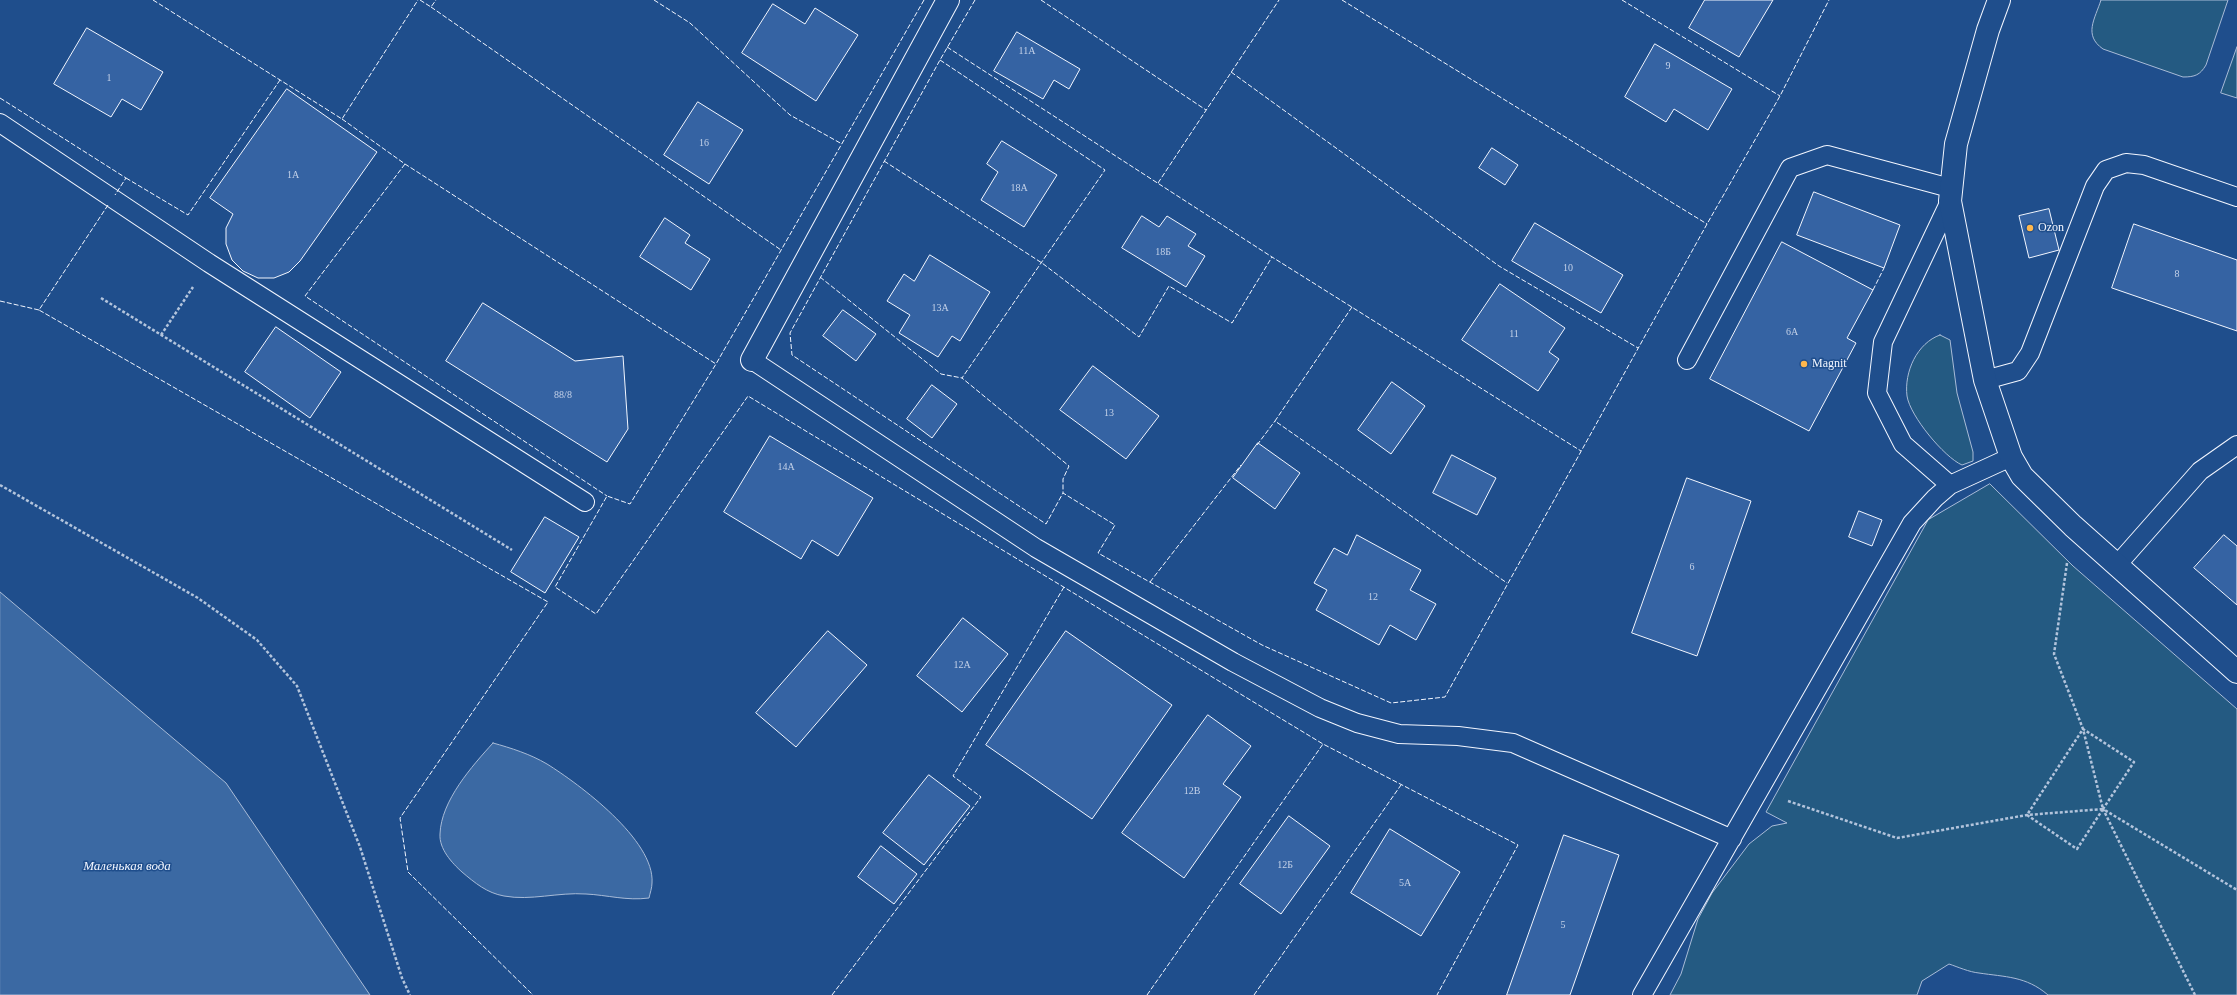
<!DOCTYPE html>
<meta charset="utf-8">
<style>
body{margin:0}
canvas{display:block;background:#1f4e8c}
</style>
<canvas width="2237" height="995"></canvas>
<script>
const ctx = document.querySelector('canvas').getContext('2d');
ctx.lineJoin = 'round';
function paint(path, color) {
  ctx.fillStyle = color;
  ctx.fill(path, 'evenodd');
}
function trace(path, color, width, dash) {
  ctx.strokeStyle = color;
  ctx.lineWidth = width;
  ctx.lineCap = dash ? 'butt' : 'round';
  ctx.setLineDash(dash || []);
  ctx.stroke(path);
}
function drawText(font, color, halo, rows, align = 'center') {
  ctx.font = font + ' "Times New Roman",serif';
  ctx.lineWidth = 3;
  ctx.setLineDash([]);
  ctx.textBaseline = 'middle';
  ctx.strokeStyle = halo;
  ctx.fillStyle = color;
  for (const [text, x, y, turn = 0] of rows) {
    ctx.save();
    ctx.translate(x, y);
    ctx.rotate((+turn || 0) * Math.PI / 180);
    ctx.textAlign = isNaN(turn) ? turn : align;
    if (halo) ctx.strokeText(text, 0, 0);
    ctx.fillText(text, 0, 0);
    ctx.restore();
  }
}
const green = new Path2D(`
 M 2101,0 L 2228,0 L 2206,65 C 2200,75 2195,77 2183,77 L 2103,49 C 2083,35 2095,19 2101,0 Z
 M 2237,47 L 2237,98 L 2221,93 Z
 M 1940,335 L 1950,340 L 1957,393 L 1973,452 L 1973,461 L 1962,465 C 1944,457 1910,416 1907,396 C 1904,372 1917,343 1940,335 Z
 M 1990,484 L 2073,566 L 2237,709 L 2237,995 L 2048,995 C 2026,976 2005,977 1979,973 C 1969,972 1958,967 1949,964 L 1922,981 L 1917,995 L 1670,995 L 1681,974 L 1698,919 L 1712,893 L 1749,844 L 1772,826 L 1787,823 L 1766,812 L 1928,520 Z`);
paint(green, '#245a82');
trace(green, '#a8bbd7', 1);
const water = new Path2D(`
 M 0,592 L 226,783 L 370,995 L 0,995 Z
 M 493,743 C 511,748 530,754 547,764 C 579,784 655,840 652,883 C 652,888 650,893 649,898 C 627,901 607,895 586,894 C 558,892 531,901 504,896 C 487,893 475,883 462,872 C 452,863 439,849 440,834 C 441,801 472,766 493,743 Z`);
paint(water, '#3b69a3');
trace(water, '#a8bbd7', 1);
const building = new Path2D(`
 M 1705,0 L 1773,0 L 1739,57 L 1689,28 Z
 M 773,4 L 805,24 L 815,8 L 858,35 L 816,101 L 742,53 Z
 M 87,28 L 163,72 L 141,110 L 122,99 L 111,117 L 54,84 Z
 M 1017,32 L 1080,69 L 1069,89 L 1054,80 L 1043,99 L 994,71 Z
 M 1655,44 L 1732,89 L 1708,130 L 1674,109 L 1666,122 L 1625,97 Z
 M 287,89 L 377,152 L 300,261 L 289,272 L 274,278 L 258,278 L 243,271 L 232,260 L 226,244 L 226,228 L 233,214 L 210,198 Z
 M 698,102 L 743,130 L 709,184 L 664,155 Z
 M 1002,141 L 1057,175 L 1024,227 L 981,200 L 998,172 L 987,164 Z
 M 1492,148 L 1518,165 L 1505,185 L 1479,168 Z
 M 1814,192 L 1900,225 L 1884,268 L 1797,235 Z
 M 2049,209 L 2059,250 L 2029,258 L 2019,216 Z
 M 1142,216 L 1159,227 L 1167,216 L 1196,234 L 1188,246 L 1205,256 L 1186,287 L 1122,248 Z
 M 665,218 L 690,235 L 685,243 L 710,259 L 691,290 L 640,257 Z
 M 1535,223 L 1623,275 L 1601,313 L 1512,261 Z
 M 2134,224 L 2237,260 L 2237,331 L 2112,288 Z
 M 1782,242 L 1873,290 L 1847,338 L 1856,343 L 1809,431 L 1710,379 Z
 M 930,255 L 990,292 L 960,341 L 952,336 L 938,357 L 899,333 L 910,315 L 887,301 L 904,274 L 914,281 Z
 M 1500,284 L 1565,328 L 1549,352 L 1559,359 L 1538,391 L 1462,340 Z
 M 483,303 L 575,361 L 623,356 L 628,429 L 607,462 L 446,361 Z
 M 843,310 L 876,334 L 856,361 L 823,336 Z
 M 276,327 L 341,372 L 310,418 L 245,372 Z
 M 1093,366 L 1159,416 L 1126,459 L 1060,410 Z
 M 1392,382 L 1425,406 L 1391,454 L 1358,430 Z
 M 932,385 L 957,404 L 932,438 L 907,419 Z
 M 770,436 L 873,498 L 838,556 L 812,540 L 801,559 L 724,512 Z
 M 1258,443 L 1300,473 L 1275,509 L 1233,478 Z
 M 1452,455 L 1496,478 L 1477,515 L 1433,493 Z
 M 1687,478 L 1751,501 L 1697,656 L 1632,633 Z
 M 1859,511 L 1882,520 L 1872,546 L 1849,537 Z
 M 545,517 L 579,537 L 545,593 L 511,572 Z
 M 1357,535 L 1421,570 L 1410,590 L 1436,604 L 1416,640 L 1390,625 L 1379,645 L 1316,610 L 1327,590 L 1314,583 L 1334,548 L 1347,555 Z
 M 2224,535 L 2237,546 L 2237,605 L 2194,568 Z
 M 963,618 L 1008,654 L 962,712 L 917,676 Z
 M 828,631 L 867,665 L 796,747 L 756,713 Z
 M 1066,631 L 1172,705 L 1092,819 L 986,745 Z
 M 1208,715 L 1251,746 L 1223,784 L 1241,797 L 1184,878 L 1122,833 Z
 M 929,775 L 970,806 L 924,865 L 883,833 Z
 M 1289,816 L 1330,846 L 1281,914 L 1240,884 Z
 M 1390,829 L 1460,872 L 1421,936 L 1351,893 Z
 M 1564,835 L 1619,855 L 1570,995 L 1507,995 Z
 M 881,846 L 917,874 L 894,904 L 858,877 Z`);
paint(building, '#3563a3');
trace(building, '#f2f6ff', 1);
const service = new Path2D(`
 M 0,123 L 209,263 L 585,502
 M 1950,201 L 1883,342 L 1877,393 L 1903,444 L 1950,485 L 2011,457
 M 752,360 L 1036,548 L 1233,662 L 1320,708 L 1357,723 L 1399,734 L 1458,736 L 1513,743 L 1732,839
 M 1687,360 L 1790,168 L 1827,155 L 1950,188
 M 1985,380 L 2018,371 L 2030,353 L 2095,186 L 2106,170 L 2126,163 L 2144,165 L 2237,197
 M 2117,565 L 2200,471 L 2237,445
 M 1642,995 L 1912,523 L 1935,498 L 1950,485`);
const minor = new Path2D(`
 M 1999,0 L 1988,30 L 1956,144 L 1950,201 L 1985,380 L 2011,457 L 2022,476 L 2073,526 L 2237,672
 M 752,360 L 948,0`);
trace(service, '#f2f6ff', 20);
trace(minor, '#f2f6ff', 24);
trace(new Path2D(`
 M 101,298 L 512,550
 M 161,335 L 193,287
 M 0,485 L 198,598 L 257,640 L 297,686 L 360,847 L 402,978 L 410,995
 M 2067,563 L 2054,654 L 2083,729 L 2103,809 L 2077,849 L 2027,815 L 2083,729 L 2134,762 L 2103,809
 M 1788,801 L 1897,838 L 2027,815 L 2103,809
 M 2195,995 L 2103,809 L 2237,890`), '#b3c4dc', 2.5, [3, 2]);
trace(service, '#1f4e8c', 18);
trace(minor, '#1f4e8c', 22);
trace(new Path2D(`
 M 153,0 L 342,119 L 418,0
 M 420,0 L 431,7 L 436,0
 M 654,0 L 690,23 L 790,115 L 842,144
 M 924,0 L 716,364 L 630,504 L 607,496 L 555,587 L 596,614 L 748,396 L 1323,744 L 1518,845 L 1437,995
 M 975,0 L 940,60 L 790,333 L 792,355 L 1046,524 L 1063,493 L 1115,525 L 1098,553 L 1262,645 L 1391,703 L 1445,697 L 1707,224 L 1780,96 L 1829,0
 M 1041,0 L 1206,110
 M 1342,0 L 1707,224
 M 1622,0 L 1780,96
 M 431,7 L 781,250
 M 947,47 L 1272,257 L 1581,451
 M 940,60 L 1105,170 L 962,378 L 1069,466 L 1063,479 L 1063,493
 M 1231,72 L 1499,266 L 1638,348
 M 0,98 L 126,178 L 115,195
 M 342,119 L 405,164 L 716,364
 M 884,161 L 1042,263 L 1139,337 L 1169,286 L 1232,323 L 1272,257
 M 405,164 L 305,296 L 607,496
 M 126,178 L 188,215 L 280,80
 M 1158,183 L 1279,0
 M 108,205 L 39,310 L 548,602 L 400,818 L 408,872 L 533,995
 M 820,277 L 941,374 L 962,378
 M 1873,290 L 1884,268
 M 0,301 L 39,310
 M 1352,307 L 1275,421 L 1507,583
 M 1257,445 L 1275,421
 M 1150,582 L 1241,465
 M 832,995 L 981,797 L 953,776 L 1064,587
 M 1147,995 L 1323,744
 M 1254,995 L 1401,785`), '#f2f6ff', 1, [5, 2]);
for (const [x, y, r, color] of [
 [2030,228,4,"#ffb74d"],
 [1804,364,4,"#ffb74d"]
]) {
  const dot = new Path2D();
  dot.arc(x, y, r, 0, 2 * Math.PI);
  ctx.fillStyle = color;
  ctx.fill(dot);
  trace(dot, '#1f4e8c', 1.5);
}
drawText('10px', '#c3d1e8', null, [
 ["11А",1027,51],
 ["9",1668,66],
 ["1",109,78],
 ["16",704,143],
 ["1А",293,175],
 ["18А",1019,188],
 ["18Б",1163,252],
 ["10",1568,268],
 ["8",2177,274],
 ["13А",940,308],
 ["6А",1792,332],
 ["11",1514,334],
 ["88/8",563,395],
 ["13",1109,413],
 ["14А",786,467],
 ["6",1692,567],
 ["12",1373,597],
 ["12А",962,665],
 ["12В",1192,791],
 ["12Б",1285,865],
 ["5А",1405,883],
 ["5",1563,925]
]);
drawText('12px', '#f2f6ff', '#1f4e8c', [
 ["Ozon",2038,228],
 ["Magnit",1812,364]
], 'left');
drawText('italic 13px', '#f2f6ff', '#1f4e8c', [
 ["Маленькая вода",127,867]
]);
</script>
